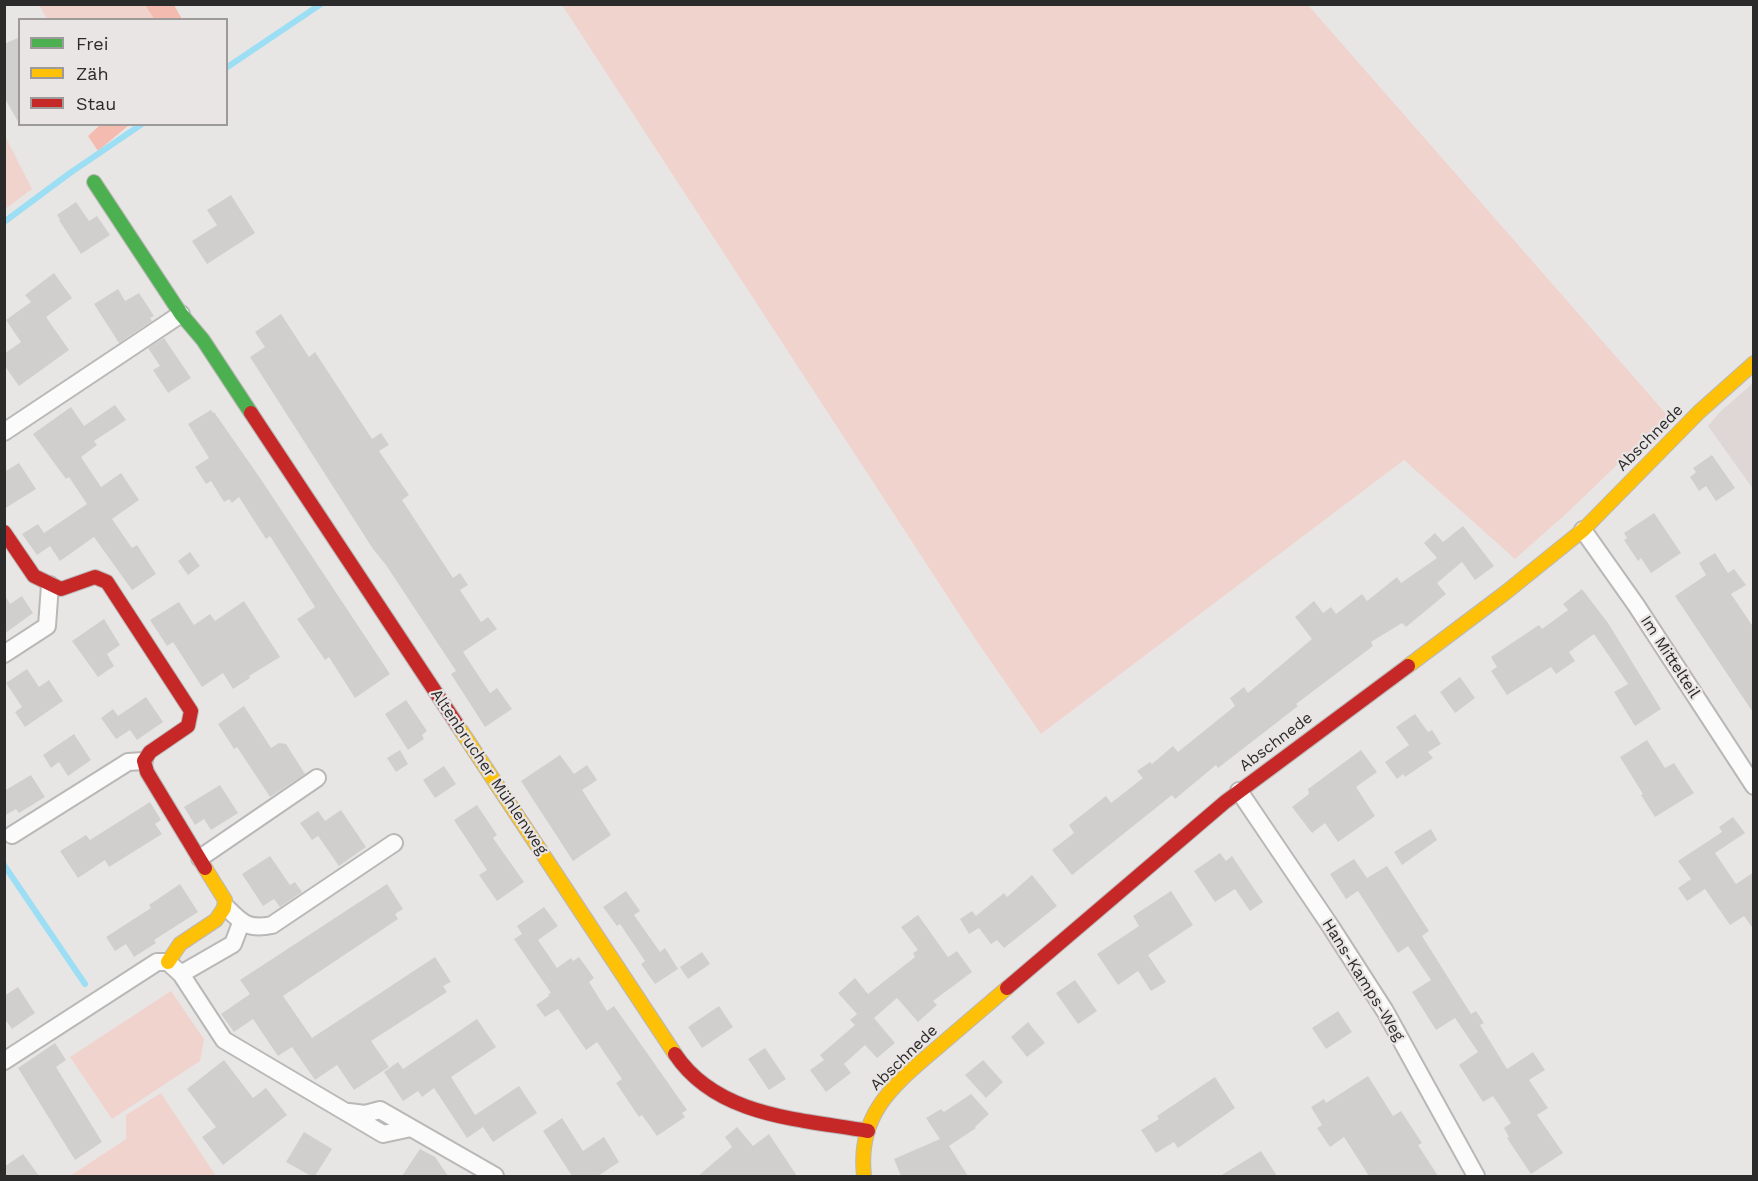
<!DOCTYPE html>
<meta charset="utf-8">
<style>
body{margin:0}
#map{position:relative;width:1758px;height:1181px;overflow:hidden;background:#e8e6e5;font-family:"Work Sans",sans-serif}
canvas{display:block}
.frame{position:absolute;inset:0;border:6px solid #2c2b2b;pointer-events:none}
.legend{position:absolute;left:18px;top:18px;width:210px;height:108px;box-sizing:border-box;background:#e9e5e4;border:2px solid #9d9b9a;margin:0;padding:8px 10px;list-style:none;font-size:18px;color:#2c2b2b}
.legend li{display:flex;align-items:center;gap:12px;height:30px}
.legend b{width:30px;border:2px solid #9d9b9a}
</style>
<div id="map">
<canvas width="1758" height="1181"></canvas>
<div class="frame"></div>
<ul class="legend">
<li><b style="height:8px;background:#4caf50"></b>Frei</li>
<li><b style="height:8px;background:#ffc107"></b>Zäh</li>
<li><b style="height:8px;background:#c62828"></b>Stau</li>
</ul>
</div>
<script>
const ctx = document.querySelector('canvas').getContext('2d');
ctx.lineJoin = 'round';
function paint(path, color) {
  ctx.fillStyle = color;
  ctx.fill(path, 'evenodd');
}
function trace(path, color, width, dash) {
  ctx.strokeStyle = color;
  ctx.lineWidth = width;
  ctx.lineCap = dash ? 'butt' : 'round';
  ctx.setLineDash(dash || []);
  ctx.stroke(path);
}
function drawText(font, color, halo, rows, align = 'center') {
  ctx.font = font + ' "Work Sans",sans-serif';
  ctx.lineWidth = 4.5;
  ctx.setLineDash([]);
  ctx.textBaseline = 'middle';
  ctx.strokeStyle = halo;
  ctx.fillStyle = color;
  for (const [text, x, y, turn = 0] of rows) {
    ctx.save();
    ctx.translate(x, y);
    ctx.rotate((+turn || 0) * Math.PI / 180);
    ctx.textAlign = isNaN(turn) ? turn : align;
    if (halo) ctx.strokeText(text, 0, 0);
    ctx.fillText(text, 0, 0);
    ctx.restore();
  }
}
paint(new Path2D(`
 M 1753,383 L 1753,489 L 1708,426 L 1720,412 Z`), '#dfd7d5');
paint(new Path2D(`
 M 39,5 L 145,5 L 154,19 L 47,19 Z
 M 562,5 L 1308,5 L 1668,416 L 1567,513 L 1515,559 L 1404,460 L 1041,734 L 976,640 Z
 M 5,136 L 32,189 L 5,209 L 4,209 Z
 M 171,991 L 204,1039 L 200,1061 L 112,1119 L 70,1057 Z
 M 161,1093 L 216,1176 L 70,1176 L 126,1139 L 126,1115 Z`), '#f1d3cd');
paint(new Path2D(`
 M 145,5 L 174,5 L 182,19 L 154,19 Z
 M 101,124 L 129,124 L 129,125 L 98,151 L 88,136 Z`), '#f4bbb0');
trace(new Path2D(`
 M 226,68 L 321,4
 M 4,222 L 70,173 L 142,124
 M 4,865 L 85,984`), '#9cdef4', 6);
paint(new Path2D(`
 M 20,37 L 20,125 L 4,97 L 4,44 Z
 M 231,195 L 255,233 L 207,264 L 192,241 L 217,225 L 207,210 Z
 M 76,202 L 89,221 L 97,216 L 110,235 L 81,254 L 59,220 L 60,219 L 57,215 Z
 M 54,273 L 72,298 L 46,317 L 69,350 L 19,386 L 4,365 L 4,354 L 21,342 L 6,320 L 31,302 L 25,295 Z
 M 118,289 L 125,301 L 139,293 L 154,316 L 150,318 L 152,321 L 119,343 L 94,304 Z
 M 281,314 L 309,357 L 315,352 L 372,439 L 381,433 L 389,445 L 379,451 L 409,495 L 402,500 L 453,578 L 460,573 L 468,585 L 460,590 L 481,622 L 488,617 L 497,629 L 463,652 L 490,693 L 497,688 L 512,709 L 485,727 L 451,674 L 456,671 L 386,565 L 373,549 L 250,357 L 265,347 L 255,332 Z
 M 164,338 L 191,378 L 168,393 L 153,370 L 160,366 L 148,348 Z
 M 115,405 L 126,420 L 94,441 L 97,445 L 81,457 L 101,487 L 121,473 L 139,500 L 112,519 L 132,548 L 137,545 L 156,574 L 132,590 L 94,537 L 60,561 L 50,546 L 37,555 L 22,534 L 38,524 L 44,533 L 87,504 L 69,477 L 66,479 L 33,434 L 71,407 L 84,426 Z
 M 211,410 L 213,413 L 214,412 L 260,478 L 390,674 L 355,698 L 329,657 L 325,660 L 297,619 L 315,607 L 270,536 L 266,539 L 239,497 L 232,503 L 229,499 L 224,502 L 211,481 L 206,484 L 195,467 L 209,458 L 188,424 Z
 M 1712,455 L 1735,488 L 1716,501 L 1706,486 L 1699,491 L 1690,477 L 1696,472 L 1693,468 Z
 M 19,463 L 36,489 L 4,509 L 4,472 Z
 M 1654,513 L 1681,553 L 1651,573 L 1641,558 L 1638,561 L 1624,540 L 1627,538 L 1624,533 Z
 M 1463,526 L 1494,566 L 1475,580 L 1462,562 L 1437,583 L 1446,594 L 1406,627 L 1402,623 L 1371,642 L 1373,646 L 1296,704 L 1298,706 L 1271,727 L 1218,768 L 1216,765 L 1175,799 L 1172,795 L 1072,875 L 1052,850 L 1074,833 L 1069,825 L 1106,796 L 1111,803 L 1143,778 L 1137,771 L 1150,762 L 1152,764 L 1173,746 L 1178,752 L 1235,706 L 1230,698 L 1244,687 L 1248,693 L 1312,639 L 1295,617 L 1314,601 L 1323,613 L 1331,607 L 1336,614 L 1362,594 L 1367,601 L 1397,577 L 1401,583 L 1437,558 L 1424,543 L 1435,533 L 1443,542 Z
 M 190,552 L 200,566 L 188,575 L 178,561 Z
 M 1715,553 L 1728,573 L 1734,569 L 1746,585 L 1731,594 L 1754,628 L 1754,714 L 1675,596 L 1706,575 L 1699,563 Z
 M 1582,589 L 1608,623 L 1661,709 L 1635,726 L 1614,692 L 1628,684 L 1594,634 L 1569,652 L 1575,661 L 1556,674 L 1551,667 L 1507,695 L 1491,671 L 1497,667 L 1491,657 L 1539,625 L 1542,629 L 1568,610 L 1563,604 Z
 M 4,594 L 10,604 L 22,596 L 33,613 L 4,634 Z
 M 244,601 L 280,657 L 249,676 L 250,678 L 233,689 L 223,673 L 202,687 L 173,642 L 167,646 L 150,620 L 179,602 L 194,625 L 210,614 L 215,621 Z
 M 104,619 L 120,645 L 107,654 L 114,666 L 98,677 L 72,641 Z
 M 27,669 L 39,687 L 49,680 L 63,701 L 25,727 L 15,712 L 22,707 L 6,683 Z
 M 1460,677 L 1475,698 L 1455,713 L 1440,692 Z
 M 146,697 L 163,722 L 137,740 L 130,730 L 116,739 L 101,718 L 113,709 L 118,716 Z
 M 406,700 L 427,731 L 422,735 L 424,739 L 408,750 L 385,714 Z
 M 244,706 L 271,748 L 279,743 L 286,744 L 305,774 L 270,797 L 237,747 L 234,749 L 218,724 Z
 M 1415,714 L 1428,732 L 1432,730 L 1441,744 L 1428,752 L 1433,758 L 1405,777 L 1403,774 L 1397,779 L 1385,762 L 1409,745 L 1396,727 Z
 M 74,734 L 91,760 L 68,776 L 59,762 L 51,768 L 43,755 Z
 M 1647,740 L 1665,768 L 1674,763 L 1694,793 L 1655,817 L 1641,795 L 1643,794 L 1620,757 Z
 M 400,750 L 408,764 L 396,772 L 387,758 Z
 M 1361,750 L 1377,772 L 1356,787 L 1375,816 L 1338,842 L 1325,823 L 1312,833 L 1292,807 L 1309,794 L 1308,789 Z
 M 560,755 L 574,774 L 587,765 L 597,780 L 582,790 L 611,835 L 573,861 L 521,781 Z
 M 444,766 L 456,784 L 435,798 L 423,780 Z
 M 31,775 L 45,797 L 19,813 L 16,809 L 4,816 L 4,791 Z
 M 220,785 L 238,813 L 211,830 L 204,819 L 195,825 L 184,807 Z
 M 150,802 L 161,820 L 155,824 L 162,834 L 109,867 L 105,860 L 78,878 L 60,851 L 86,835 L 90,840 Z
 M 477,805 L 497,835 L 493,838 L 524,882 L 497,901 L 479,875 L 487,870 L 454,820 Z
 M 341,810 L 366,847 L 339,866 L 318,836 L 312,840 L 300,823 L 318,811 L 325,821 Z
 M 1733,817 L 1745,833 L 1715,853 L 1736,884 L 1754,872 L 1754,930 L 1744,916 L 1730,925 L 1705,889 L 1687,901 L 1678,888 L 1691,879 L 1678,861 L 1722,832 L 1719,827 Z
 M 1431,829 L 1437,840 L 1402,865 L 1394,852 Z
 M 1220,853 L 1226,861 L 1232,856 L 1263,902 L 1250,911 L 1235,889 L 1215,902 L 1194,871 Z
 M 270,856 L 290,885 L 295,882 L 302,892 L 280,907 L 274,899 L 263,906 L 242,874 Z
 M 1354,859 L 1367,878 L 1387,866 L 1429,931 L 1422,936 L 1471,1014 L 1476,1011 L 1484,1023 L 1480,1025 L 1507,1069 L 1533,1052 L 1545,1070 L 1529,1080 L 1548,1108 L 1537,1115 L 1563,1153 L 1531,1174 L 1507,1138 L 1509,1137 L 1504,1128 L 1511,1123 L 1493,1096 L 1483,1102 L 1459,1065 L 1478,1052 L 1455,1018 L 1436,1030 L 1412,992 L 1431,980 L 1408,946 L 1398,953 L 1358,891 L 1346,899 L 1330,874 Z
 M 1032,875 L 1057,906 L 1004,948 L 997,940 L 991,944 L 979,928 L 969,934 L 960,919 L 972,911 L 976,916 L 1004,893 L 1007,897 Z
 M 180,884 L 198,912 L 154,940 L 156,943 L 134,957 L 126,944 L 115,951 L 106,937 L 151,908 L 149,905 Z
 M 387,884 L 403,909 L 395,914 L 398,919 L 283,996 L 312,1038 L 435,957 L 451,982 L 443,986 L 447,992 L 371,1041 L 389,1067 L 354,1090 L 337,1065 L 315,1080 L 292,1047 L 278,1056 L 253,1019 L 234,1032 L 221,1014 L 250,994 L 240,980 Z
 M 626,891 L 640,911 L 634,915 L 660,952 L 665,948 L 678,969 L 655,984 L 641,964 L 645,961 L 620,924 L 617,926 L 603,907 Z
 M 1171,891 L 1193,925 L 1148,955 L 1166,982 L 1151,991 L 1138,971 L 1118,985 L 1097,954 L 1139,926 L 1133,916 Z
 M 544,907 L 558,926 L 538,940 L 557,968 L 571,958 L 573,961 L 579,957 L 594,978 L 589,982 L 607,1011 L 614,1006 L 687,1110 L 682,1113 L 685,1117 L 657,1136 L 642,1115 L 639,1117 L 616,1083 L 622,1079 L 597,1042 L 586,1050 L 558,1009 L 545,1017 L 536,1005 L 549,996 L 548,994 L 551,993 L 514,939 L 522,934 L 517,926 Z
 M 918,915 L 948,957 L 957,951 L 972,972 L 933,1001 L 937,1005 L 918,1022 L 897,998 L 874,1018 L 895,1043 L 877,1058 L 865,1045 L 844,1064 L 851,1073 L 826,1092 L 810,1070 L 824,1060 L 820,1055 L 855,1025 L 850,1020 L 857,1014 L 838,993 L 855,978 L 868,994 L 915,957 L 913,953 L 918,950 L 901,927 Z
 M 702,952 L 710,964 L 688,979 L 680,967 Z
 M 1075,980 L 1097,1011 L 1078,1024 L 1056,993 Z
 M 18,987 L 35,1013 L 12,1029 L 4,1018 L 4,996 Z
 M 719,1006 L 733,1027 L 702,1048 L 688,1027 Z
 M 1338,1011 L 1352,1032 L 1326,1049 L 1312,1028 Z
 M 477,1019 L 496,1047 L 451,1077 L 475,1115 L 519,1086 L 537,1113 L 493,1142 L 483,1127 L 467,1138 L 434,1088 L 422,1097 L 418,1091 L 403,1101 L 384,1072 L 398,1062 L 403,1069 Z
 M 1028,1022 L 1045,1043 L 1027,1057 L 1011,1037 Z
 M 55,1043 L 66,1060 L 56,1067 L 102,1142 L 75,1160 L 18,1068 Z
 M 765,1048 L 786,1079 L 769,1090 L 748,1059 Z
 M 224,1060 L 253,1098 L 266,1088 L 287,1115 L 223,1165 L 202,1137 L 216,1127 L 187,1089 Z
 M 983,1060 L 1003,1082 L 986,1098 L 965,1075 Z
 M 1368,1076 L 1393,1116 L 1401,1111 L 1422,1143 L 1418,1145 L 1438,1176 L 1369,1176 L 1344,1137 L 1330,1147 L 1317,1128 L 1322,1125 L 1311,1107 L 1324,1099 L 1326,1103 Z
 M 1215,1077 L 1235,1108 L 1178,1148 L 1174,1142 L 1156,1153 L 1141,1130 L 1159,1119 L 1157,1116 Z
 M 971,1094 L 989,1114 L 975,1127 L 976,1128 L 949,1146 L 968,1176 L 901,1176 L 894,1159 L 940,1139 L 926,1118 L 941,1109 L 944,1112 Z
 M 562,1118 L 583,1151 L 604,1137 L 619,1162 L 598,1176 L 572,1176 L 543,1131 Z
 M 737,1127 L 753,1146 L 769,1134 L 797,1176 L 698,1176 L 732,1147 L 725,1137 Z
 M 304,1132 L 332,1149 L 315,1176 L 311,1176 L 286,1162 Z
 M 420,1149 L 435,1157 L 448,1176 L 402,1176 Z
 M 1261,1151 L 1277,1176 L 1220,1176 Z
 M 23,1154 L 39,1176 L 4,1176 L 4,1167 Z`), '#d1cfce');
const street = new Path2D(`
 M 4,432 L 181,314
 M 1583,530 L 1636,605 L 1754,786
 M 4,654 L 47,626 L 50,585
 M 1239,791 L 1331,927 L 1385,1011 L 1476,1176
 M 12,835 L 128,762 L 144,761
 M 200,858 L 317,778
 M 226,907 C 242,923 248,930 272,925 L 394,843
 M 181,974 L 233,944 L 241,923
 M 4,1061 L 157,962 L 168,962 L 181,974 L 224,1040 L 383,1134 L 411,1128
 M 349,1112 L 365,1114 L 380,1110 L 495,1176`);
const fast = new Path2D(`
 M 94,182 L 181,314 L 203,340 L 251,413`);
const slow = new Path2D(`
 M 1408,666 L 1505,593 L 1583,530 L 1699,412 L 1754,363
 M 458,726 L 675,1054
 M 168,962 L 180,944 L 216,920 L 224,908 L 225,900 L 205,868
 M 864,1176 C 857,1113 894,1085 937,1048 C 960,1028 984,1008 1007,988`);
const jam = new Path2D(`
 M 251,413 L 458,726
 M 4,532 L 34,576 L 61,589 L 95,577 L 107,582 L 191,711 L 188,726 L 150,752 L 144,761 L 147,772 L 205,868
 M 1007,988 L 1225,802 L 1408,666
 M 675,1054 C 717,1117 800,1119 868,1131`);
trace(street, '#b9b8b7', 20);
trace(fast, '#b9b8b7', 16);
trace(slow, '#b9b8b7', 16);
trace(jam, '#b9b8b7', 16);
trace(street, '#fcfbfb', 16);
trace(fast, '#4caf50', 14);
trace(slow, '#ffc107', 14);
trace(jam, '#c62828', 14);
drawText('16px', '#2c2b2b', '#e9e5e4', [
 ["Abschnede",1650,438,-45],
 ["Im Mittelteil",1670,657,57],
 ["Abschnede",1276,742,-37],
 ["Altenbrucher Mühlenweg",489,772,56],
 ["Hans-Kamps-Weg",1363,980,58],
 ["Abschnede",904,1058,-44]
]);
</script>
